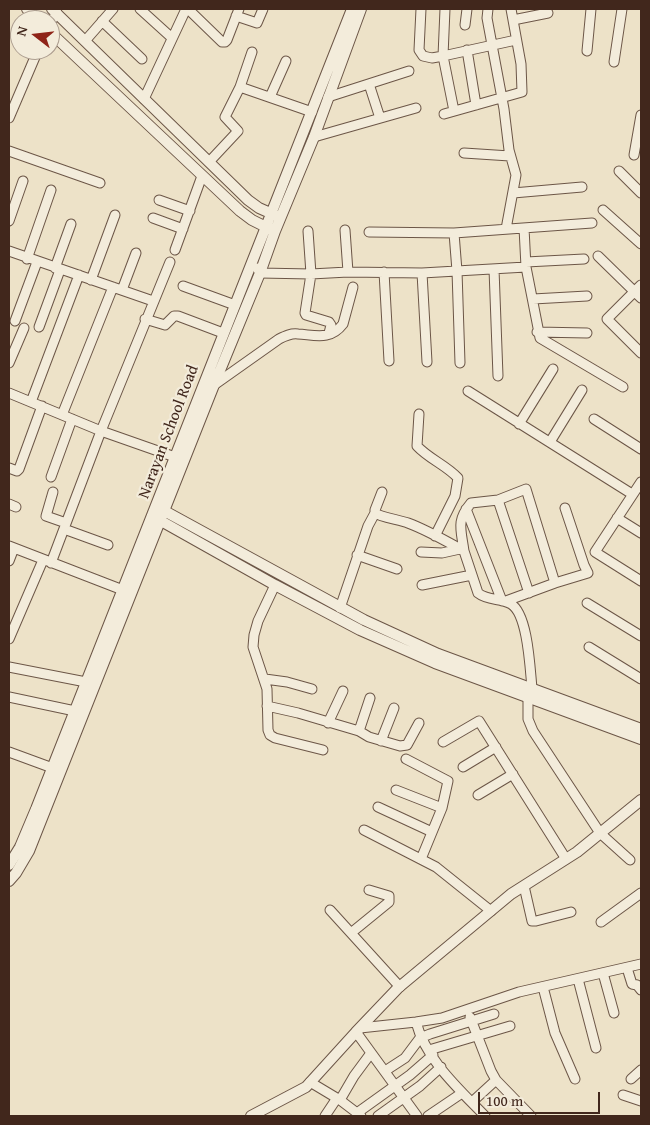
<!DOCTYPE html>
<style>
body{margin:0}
#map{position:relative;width:650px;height:1125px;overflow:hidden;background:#ede2c8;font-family:"Gentium Book Plus",serif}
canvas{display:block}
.frame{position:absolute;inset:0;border:10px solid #41271c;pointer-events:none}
.north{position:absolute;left:10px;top:10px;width:50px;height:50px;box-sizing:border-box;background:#f3ecdb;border:1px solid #ac9d8f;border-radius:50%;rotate:286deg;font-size:14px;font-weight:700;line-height:20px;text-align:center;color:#41271c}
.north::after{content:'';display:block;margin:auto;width:18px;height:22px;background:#8f2418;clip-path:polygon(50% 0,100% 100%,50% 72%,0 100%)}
.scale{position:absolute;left:478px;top:1092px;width:122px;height:22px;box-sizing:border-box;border:2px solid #41271c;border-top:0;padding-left:6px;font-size:15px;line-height:18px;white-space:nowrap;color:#41271c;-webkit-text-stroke:4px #f3ecdb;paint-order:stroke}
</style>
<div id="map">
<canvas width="650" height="1125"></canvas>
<div class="frame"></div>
<div class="north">N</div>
<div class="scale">100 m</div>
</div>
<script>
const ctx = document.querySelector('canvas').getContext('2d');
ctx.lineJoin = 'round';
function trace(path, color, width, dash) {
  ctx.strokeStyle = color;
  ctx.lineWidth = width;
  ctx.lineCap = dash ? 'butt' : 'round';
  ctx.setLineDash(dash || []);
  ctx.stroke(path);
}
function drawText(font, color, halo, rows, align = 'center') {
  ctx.font = font + ' "Gentium Book Plus",serif';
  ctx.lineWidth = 4.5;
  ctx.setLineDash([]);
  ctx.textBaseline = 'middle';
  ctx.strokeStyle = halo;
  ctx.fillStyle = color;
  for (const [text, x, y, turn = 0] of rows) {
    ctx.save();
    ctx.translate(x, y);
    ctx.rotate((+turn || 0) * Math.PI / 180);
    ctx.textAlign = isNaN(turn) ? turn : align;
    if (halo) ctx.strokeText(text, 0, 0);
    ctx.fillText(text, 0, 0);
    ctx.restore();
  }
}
const minor = new Path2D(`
 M 140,9 L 172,38
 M 188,9 L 222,42 L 225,42 L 227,40 L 239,9
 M 421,9 L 419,50 L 423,56 L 432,58 L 443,56 L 516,40
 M 445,9 L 443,56 L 454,111
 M 488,9 L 487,18 L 504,109 L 509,150 L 516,175 L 506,229
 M 236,16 L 257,23 L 263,9
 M 513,20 L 548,13
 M 102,21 L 142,59
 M 50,23 L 57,13
 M 465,25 L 467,9
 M 85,41 L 113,9
 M 467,50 L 476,105
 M 587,51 L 591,9
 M 614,62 L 622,9
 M 369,84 L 380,118
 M 240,87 L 252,52
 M 270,97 L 286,61
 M 328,97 L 409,71
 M 144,99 L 186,9
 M 444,114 L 522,92 L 521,64 L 511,9
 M 9,118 L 38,50
 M 314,137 L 416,108
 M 9,151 L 100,183
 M 464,153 L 510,156
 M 634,155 L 641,115
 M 209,162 L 238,131 L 225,117 L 240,87 L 312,112
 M 619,171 L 641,193
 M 513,193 L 582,187
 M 159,200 L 190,211
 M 603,210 L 641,244
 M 153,218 L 183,229
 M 9,221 L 23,181
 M 524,228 L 526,267
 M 345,230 L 348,272
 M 308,231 L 311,274 L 305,313 L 306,315 L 329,322 L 331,325 L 329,333
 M 369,232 L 454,233 L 592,223
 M 454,233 L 457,271 L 460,363
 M 175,250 L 202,176
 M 9,251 L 153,301
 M 598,256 L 641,298
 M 27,259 L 51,190
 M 526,262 L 584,259
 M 55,268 L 71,224
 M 257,268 L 260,273 L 311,274 L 348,272 L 422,273 L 526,267 L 540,338 L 623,387
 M 494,269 L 498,376
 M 384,272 L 389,361
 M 422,273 L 427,362
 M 91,280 L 115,215
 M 641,285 L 607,319 L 641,353
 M 183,286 L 235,305
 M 122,290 L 136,253
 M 533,299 L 587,296
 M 145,319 L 165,325 L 174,316 L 178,316 L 223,333
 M 15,321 L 37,262
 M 39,327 L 60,270
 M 537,332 L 587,333
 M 9,363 L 24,328
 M 214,385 L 279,339 C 285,336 291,333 298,334 C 315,335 330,341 343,324 L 353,287
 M 468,391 L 632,494
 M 9,393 L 101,431 L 175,457
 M 31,402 L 79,275
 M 419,414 L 417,446 C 429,459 446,465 458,478 L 455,496 L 435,536
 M 62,415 L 113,287
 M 594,419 L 641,449
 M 519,424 L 553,369
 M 550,442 L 582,390
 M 9,468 L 17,471 L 19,469 L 42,406
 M 51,477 L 72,419
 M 641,482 L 595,552 L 641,581
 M 53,492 L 46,516 L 66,523
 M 382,492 L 375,510 L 375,513 C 380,517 400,520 408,523 C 427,530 446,541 464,551 L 478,593 C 488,601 501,598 511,604 C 528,614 530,669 532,688
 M 498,500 L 526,489 L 555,583
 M 9,504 L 16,507
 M 466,509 L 502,601
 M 617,518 L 641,533
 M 64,529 L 108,545
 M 9,546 L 128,592
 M 464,551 C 461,529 456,521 471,503 L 498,500 L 529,593
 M 421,552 L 442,553 L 460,549
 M 357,555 L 397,569
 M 9,561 L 14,548
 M 51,563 L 101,431 L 170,262
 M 275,585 L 258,621 L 254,635 L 253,647 L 267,689 L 268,730 L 270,735 L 275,738 L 323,750
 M 422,585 L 472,575
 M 506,601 L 555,583 L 588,573 L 584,565 L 565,508
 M 587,603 L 641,636
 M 340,608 L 368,526 L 375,513
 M 9,639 L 43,560
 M 589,647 L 641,679
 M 9,667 L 86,682
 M 265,679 L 287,682 L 312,689
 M 9,697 L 75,711
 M 528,697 L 528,719 L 533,731 L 600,833 L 630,860
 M 267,706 L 298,713 L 359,731 L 369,737 L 400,746 L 407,745 L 419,723
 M 328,723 L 343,691
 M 359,731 L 370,698
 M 381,741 L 394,708
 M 443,742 L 479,721 L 566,859
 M 9,752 L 58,770
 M 406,759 L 448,781 L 442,808 L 421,859
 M 463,767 L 496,747
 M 396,790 L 442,808
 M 478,795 L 513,774
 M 378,807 L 432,832
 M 364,830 L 436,867 L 491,911
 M 524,886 L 532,921 L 536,921 L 571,912
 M 330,910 L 400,987
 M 601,922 L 641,893
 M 351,933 L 389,902 L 389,896 L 369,890
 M 627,968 L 632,984 L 637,985 L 641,990
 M 603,973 L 614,1013
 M 578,979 L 596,1048
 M 543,987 L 555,1033 L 575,1079
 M 470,1017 L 491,1071 L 496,1080 L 531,1116
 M 416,1022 C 426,1060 459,1089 485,1116
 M 360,1028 L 416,1022 L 442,1018 L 519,992 L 641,964
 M 356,1032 L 417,1116
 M 429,1050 L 510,1026
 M 385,1071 L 405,1058 L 420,1038 L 430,1034 L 494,1014
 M 631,1079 L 641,1070
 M 310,1082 L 340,1100 L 361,1116
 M 623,1095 L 641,1101
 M 340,1100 L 354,1076 L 371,1053
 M 472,1102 L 496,1080
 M 357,1113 L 410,1075 L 433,1055
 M 325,1116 L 337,1098
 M 378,1116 L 420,1086 L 441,1067
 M 428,1116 L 462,1093`);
const tertiary = new Path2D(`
 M 27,9 L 38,20
 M 52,9 L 248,200 L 259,208 L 277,216
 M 50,32 L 240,211 L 252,220 L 272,230
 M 159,508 L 364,620 L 438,654 L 641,729
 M 154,517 L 275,585 L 360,630 L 435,663 L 641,739
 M 9,865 L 20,847 L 36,809 L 352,9
 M 9,881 L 16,873 L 29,851 L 214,385 L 260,273 L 275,231 L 314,137 L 361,9
 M 251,1116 L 306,1087 L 356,1032 L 398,988 L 511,894 L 577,852 L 641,800`);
trace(minor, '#6c5647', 11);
trace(tertiary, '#6c5647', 12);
trace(minor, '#f3ecdb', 9);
trace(tertiary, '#f3ecdb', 10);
drawText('16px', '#41271c', '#f3ecdb', [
 ["Narayan School Road",169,432,-69]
]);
</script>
